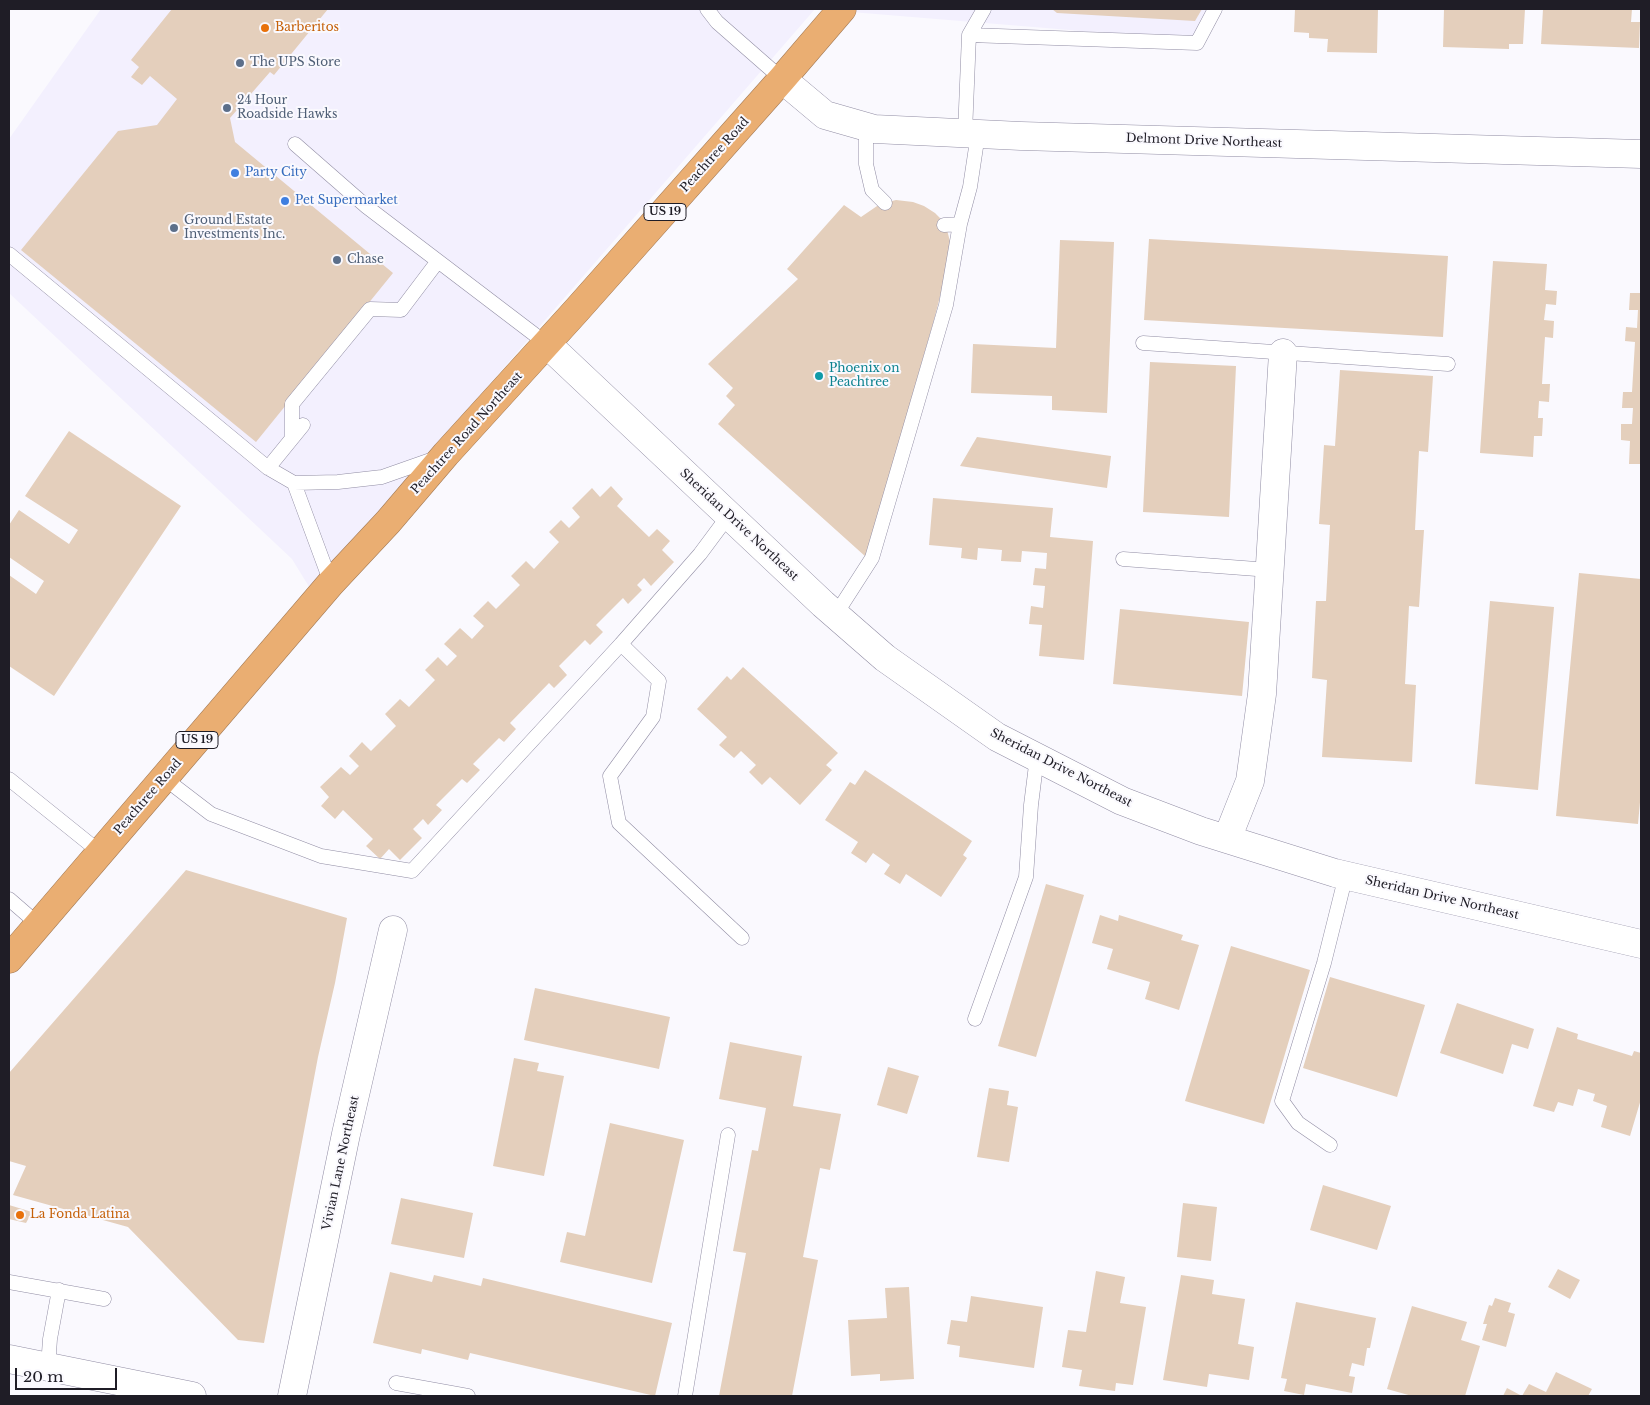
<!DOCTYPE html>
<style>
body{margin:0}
#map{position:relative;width:1650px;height:1405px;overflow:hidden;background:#faf9fe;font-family:"Libre Baskerville",serif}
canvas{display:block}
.frame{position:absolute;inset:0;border:10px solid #1f1d26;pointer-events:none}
.scale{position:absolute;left:15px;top:1368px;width:102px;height:22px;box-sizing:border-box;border:2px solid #1f1d26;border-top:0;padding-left:6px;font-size:15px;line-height:18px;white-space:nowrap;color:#1f1d26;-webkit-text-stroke:4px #faf9fe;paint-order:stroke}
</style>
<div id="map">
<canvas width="1650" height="1405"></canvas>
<div class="frame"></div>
<div class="scale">20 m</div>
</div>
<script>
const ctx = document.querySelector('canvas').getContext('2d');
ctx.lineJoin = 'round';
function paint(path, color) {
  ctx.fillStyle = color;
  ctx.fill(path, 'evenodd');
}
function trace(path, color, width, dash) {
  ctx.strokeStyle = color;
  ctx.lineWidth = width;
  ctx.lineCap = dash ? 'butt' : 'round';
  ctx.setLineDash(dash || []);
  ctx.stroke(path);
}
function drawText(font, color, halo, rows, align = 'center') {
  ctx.font = font + ' "Libre Baskerville",serif';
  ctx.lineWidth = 4;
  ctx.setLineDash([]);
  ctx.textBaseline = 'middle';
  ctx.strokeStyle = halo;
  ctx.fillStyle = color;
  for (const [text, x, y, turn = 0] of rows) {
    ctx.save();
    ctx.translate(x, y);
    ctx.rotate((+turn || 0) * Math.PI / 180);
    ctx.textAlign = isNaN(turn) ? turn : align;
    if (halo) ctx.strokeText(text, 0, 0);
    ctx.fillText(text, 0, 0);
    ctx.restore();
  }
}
paint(new Path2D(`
 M 101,9 L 1219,9 L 1191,40 L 815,9 L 311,590 L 292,559 L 9,293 L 9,139 Z`), '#f3f0fe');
paint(new Path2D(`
 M 172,9 L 328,9 L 274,75 L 270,72 L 230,118 L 235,142 L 393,273 L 256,442 L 21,250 L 118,131 L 157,125 L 177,99 L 150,76 L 142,85 L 131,77 L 139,67 L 131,60 Z
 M 1052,9 L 1202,9 L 1195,21 L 1057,13 Z
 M 1295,9 L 1378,9 L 1377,53 L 1327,52 L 1328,39 L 1309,38 L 1309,33 L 1294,32 Z
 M 1444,9 L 1525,9 L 1523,44 L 1509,44 L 1509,49 L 1443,47 Z
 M 1543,9 L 1632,9 L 1631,22 L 1640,22 L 1639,48 L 1541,44 Z
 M 896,200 L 913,202 L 924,206 L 935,213 L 942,220 L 947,230 L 952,249 L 934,320 L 866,557 L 718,424 L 735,405 L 726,396 L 733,388 L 708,364 L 798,279 L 787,269 L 844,205 L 861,217 L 880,204 Z
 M 1149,239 L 1448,256 L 1443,337 L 1144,320 Z
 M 1060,240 L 1114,242 L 1107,413 L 1052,410 L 1052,396 L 971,393 L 973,344 L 1056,348 Z
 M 1493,261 L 1547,264 L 1545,290 L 1557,291 L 1556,305 L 1546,304 L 1544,320 L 1554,321 L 1553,338 L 1545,337 L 1542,384 L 1550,384 L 1549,402 L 1539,401 L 1538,418 L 1543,418 L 1542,436 L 1534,436 L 1533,457 L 1480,453 Z
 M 1630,293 L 1641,293 L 1641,464 L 1629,464 L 1630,441 L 1621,440 L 1621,424 L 1632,424 L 1633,408 L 1622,408 L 1623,392 L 1632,392 L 1635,342 L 1625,341 L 1626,327 L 1637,328 L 1638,310 L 1629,310 Z
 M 1150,362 L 1236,366 L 1229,517 L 1143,512 Z
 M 1340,370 L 1433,376 L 1428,452 L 1419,451 L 1415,530 L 1424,530 L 1419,607 L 1409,606 L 1405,684 L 1416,685 L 1412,762 L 1322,757 L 1327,680 L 1312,678 L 1316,601 L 1326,601 L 1330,525 L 1319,524 L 1324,445 L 1335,446 Z
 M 69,431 L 181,506 L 54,696 L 9,666 L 9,575 L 36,594 L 44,581 L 9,557 L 9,525 L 19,510 L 69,544 L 78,530 L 25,496 Z
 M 977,437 L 1111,456 L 1107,488 L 960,466 Z
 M 611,486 L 623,499 L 617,506 L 649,537 L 657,529 L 670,541 L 662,550 L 674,562 L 651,586 L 644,578 L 637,585 L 642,590 L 628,604 L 623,598 L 596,625 L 603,632 L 590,645 L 585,640 L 559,666 L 567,675 L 554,688 L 549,683 L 510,723 L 516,729 L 504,742 L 499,738 L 473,764 L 480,770 L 467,783 L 462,779 L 436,805 L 442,810 L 428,825 L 423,819 L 413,829 L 422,838 L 400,860 L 389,849 L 380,859 L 366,846 L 373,839 L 343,810 L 335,819 L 321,806 L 329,797 L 320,787 L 341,767 L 350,775 L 359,766 L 349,756 L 362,742 L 371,751 L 396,726 L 385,714 L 400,699 L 409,707 L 435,680 L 425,670 L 438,657 L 447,666 L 457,656 L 444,644 L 460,628 L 472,639 L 484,626 L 473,616 L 488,601 L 496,609 L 520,585 L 511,576 L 526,561 L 534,569 L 559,542 L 549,532 L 561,520 L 569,528 L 580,517 L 572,508 L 592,488 L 600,497 Z
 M 933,498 L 1053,508 L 1050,537 L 1093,541 L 1084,660 L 1039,656 L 1042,625 L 1029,624 L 1031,606 L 1043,608 L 1045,586 L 1033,585 L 1035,568 L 1046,569 L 1047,553 L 1022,551 L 1021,562 L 1001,561 L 1002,550 L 978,548 L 977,560 L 961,558 L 962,548 L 929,545 Z
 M 1579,573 L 1641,579 L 1641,791 L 1638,824 L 1556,816 Z
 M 1490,601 L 1554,607 L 1538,790 L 1475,784 Z
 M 1120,609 L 1249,622 L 1242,696 L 1113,684 Z
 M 743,667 L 838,753 L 826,765 L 832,770 L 800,805 L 770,777 L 762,785 L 749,772 L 756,765 L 741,751 L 734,758 L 719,745 L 727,737 L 697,709 L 727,676 L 731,680 Z
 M 865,770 L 972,841 L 963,855 L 967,858 L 941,897 L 906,874 L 900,884 L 884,874 L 890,865 L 873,853 L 866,863 L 851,853 L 858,842 L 825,820 L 850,782 L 855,785 Z
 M 186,870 L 347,918 L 335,983 L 318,1057 L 264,1343 L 238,1340 L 128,1227 L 13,1195 L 26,1166 L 9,1161 L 9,1073 Z
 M 1046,884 L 1084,895 L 1036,1057 L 998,1046 Z
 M 1100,915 L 1118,921 L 1119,915 L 1183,935 L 1181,940 L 1199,945 L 1179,1010 L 1145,999 L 1150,982 L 1107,969 L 1113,949 L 1092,943 Z
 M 1231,946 L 1310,970 L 1264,1124 L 1185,1101 Z
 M 1330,977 L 1425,1005 L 1397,1097 L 1303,1068 Z
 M 535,988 L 670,1017 L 659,1069 L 524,1040 Z
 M 1457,1003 L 1534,1029 L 1528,1049 L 1512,1044 L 1503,1074 L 1440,1053 Z
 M 1557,1027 L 1578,1034 L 1577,1039 L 1632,1056 L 1634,1051 L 1641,1053 L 1641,1099 L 1630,1136 L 1601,1127 L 1607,1106 L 1593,1101 L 1595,1094 L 1578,1089 L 1573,1106 L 1558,1102 L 1554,1112 L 1533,1106 Z
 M 730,1042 L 802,1056 L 793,1106 L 841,1114 L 830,1170 L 820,1168 L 803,1257 L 818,1260 L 792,1396 L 719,1396 L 746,1253 L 733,1251 L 752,1150 L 758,1151 L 766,1108 L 719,1099 Z
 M 514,1058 L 539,1063 L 537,1071 L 564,1076 L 544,1176 L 493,1166 Z
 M 888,1067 L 919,1076 L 907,1114 L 877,1105 Z
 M 989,1088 L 1009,1091 L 1007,1105 L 1018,1107 L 1009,1162 L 977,1157 Z
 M 610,1123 L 684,1140 L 652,1283 L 560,1262 L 567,1232 L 585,1236 Z
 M 1323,1185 L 1391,1206 L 1377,1250 L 1310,1230 Z
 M 401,1198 L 473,1213 L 464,1258 L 391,1244 Z
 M 1183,1203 L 1217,1207 L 1211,1261 L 1177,1257 Z
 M 9,1205 L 32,1212 L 26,1223 L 9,1219 Z
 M 1558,1269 L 1580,1280 L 1570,1299 L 1548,1287 Z
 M 1096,1271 L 1125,1277 L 1120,1303 L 1146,1307 L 1133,1385 L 1116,1383 L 1115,1391 L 1079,1386 L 1082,1370 L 1062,1367 L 1068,1330 L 1086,1332 Z
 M 390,1272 L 432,1282 L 434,1275 L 481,1286 L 483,1278 L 672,1323 L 655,1396 L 470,1353 L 468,1360 L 422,1349 L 421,1354 L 373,1343 Z
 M 1181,1275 L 1214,1280 L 1212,1294 L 1245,1299 L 1238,1344 L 1254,1347 L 1249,1380 L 1209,1374 L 1207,1387 L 1163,1380 Z
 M 909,1287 L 914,1379 L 880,1381 L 880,1374 L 851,1376 L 848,1320 L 887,1318 L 885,1288 Z
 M 971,1296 L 1043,1307 L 1034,1368 L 959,1357 L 960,1346 L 947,1344 L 951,1320 L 967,1322 Z
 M 1495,1298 L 1511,1303 L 1508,1312 L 1515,1314 L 1506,1347 L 1482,1340 L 1487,1324 L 1483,1324 L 1489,1305 L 1492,1306 Z
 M 1296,1302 L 1376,1318 L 1370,1348 L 1367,1348 L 1364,1366 L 1352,1363 L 1349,1376 L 1355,1377 L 1352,1393 L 1306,1384 L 1304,1395 L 1284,1391 L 1287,1379 L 1281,1378 Z
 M 1412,1306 L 1467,1322 L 1461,1340 L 1480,1346 L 1465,1396 L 1412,1396 L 1387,1389 Z
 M 1556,1372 L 1592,1389 L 1588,1396 L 1503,1396 L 1507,1388 L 1522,1396 L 1529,1384 L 1546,1392 Z`), '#e4cfbc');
const lane = new Path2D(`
 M 707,9 L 717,22 L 782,79
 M 969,35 L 984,9
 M 866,127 L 866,164 L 872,190 L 885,203
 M 965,133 L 969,35 L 1197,43 L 1215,9
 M 295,144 L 367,207 L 547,344
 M 944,225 L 960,224 L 970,187 L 978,134
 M 9,254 L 268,468 L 294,483 L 338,482 L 382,477 L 436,458
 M 1143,343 L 1448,364
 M 292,438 L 292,404 L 370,309 L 401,310 L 438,261
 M 268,468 L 303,425
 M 294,483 L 331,583
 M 729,515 L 700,554 L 621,644 L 659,681 L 653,717 L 610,776 L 619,823 L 742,938
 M 1123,559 L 1270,570
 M 836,614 L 872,558 L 946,305 L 960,224
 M 164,778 L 211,814 L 321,856 L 412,871 L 621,644
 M 9,779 L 101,853
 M 9,899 L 39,925
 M 975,1019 L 1026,877 L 1031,805 L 1037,757
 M 1330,1145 L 1298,1123 L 1282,1101 L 1324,963 L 1346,875
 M 9,1282 L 104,1299
 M 48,1367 L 50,1339 L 59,1290
 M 396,1383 L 468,1396
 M 685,1396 L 728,1135`);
const street = new Path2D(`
 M 782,79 L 825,115 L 874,129 L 1021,136 L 1641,154
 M 547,344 L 823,604 L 885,658 L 997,737 L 1122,801 L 1201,831 L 1335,873 L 1641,944
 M 1227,839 L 1250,781 L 1262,694 L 1283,353
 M 9,1359 L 192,1396
 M 292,1396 L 346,1134 L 393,930`);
const highway = new Path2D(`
 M 9,959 L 331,583 L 388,522 L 446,454 L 576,311 L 782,79 L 842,9`);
trace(lane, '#918da4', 15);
trace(street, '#918da4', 29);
trace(highway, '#a37b57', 29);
trace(lane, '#fff', 14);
trace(street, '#fff', 28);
trace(highway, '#eaae72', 28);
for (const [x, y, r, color] of [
 [265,28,5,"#e8710a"],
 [240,63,5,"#5c6f8a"],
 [227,108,5,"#5c6f8a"],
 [235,173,5,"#3f7fe0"],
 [285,201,5,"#3f7fe0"],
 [174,228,5,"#5c6f8a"],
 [337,260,5,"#5c6f8a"],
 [819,376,5,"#0f9aa8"],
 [20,1215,5,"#e8710a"]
]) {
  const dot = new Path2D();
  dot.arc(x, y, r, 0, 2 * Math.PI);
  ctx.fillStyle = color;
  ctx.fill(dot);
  trace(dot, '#faf9fe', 2);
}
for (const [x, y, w] of [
 [665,212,42],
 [197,740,42]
]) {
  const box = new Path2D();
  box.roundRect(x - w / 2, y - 8.5, w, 17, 4);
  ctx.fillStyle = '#faf9fe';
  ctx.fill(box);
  trace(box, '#1f1d26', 1);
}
drawText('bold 11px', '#1f1d26', null, [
 ["US 19",665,212],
 ["US 19",197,740]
]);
drawText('12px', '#c56008', '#faf9fe', [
 ["Barberitos",275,28],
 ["La Fonda Latina",30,1215]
], 'left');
drawText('12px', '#4e5e75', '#faf9fe', [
 ["The UPS Store",250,63],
 ["24 Hour",237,101],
 ["Roadside Hawks",237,115],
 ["Ground Estate",184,221],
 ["Investments Inc.",184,235],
 ["Chase",347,260]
], 'left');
drawText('12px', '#1f1d26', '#faf9fe', [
 ["Delmont Drive Northeast",1204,141,2],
 ["Peachtree Road",715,155,-48],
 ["Peachtree Road Northeast",467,433,-48],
 ["Sheridan Drive Northeast",739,525,43],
 ["Sheridan Drive Northeast",1061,768,27],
 ["Peachtree Road",148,797,-49],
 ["Sheridan Drive Northeast",1442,898,13],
 ["Vivian Lane Northeast",341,1163,-78]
]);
drawText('12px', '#366cbe', '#faf9fe', [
 ["Party City",245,173],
 ["Pet Supermarket",295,201]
], 'left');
drawText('12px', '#0d838f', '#faf9fe', [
 ["Phoenix on",829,369],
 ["Peachtree",829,383]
], 'left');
</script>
